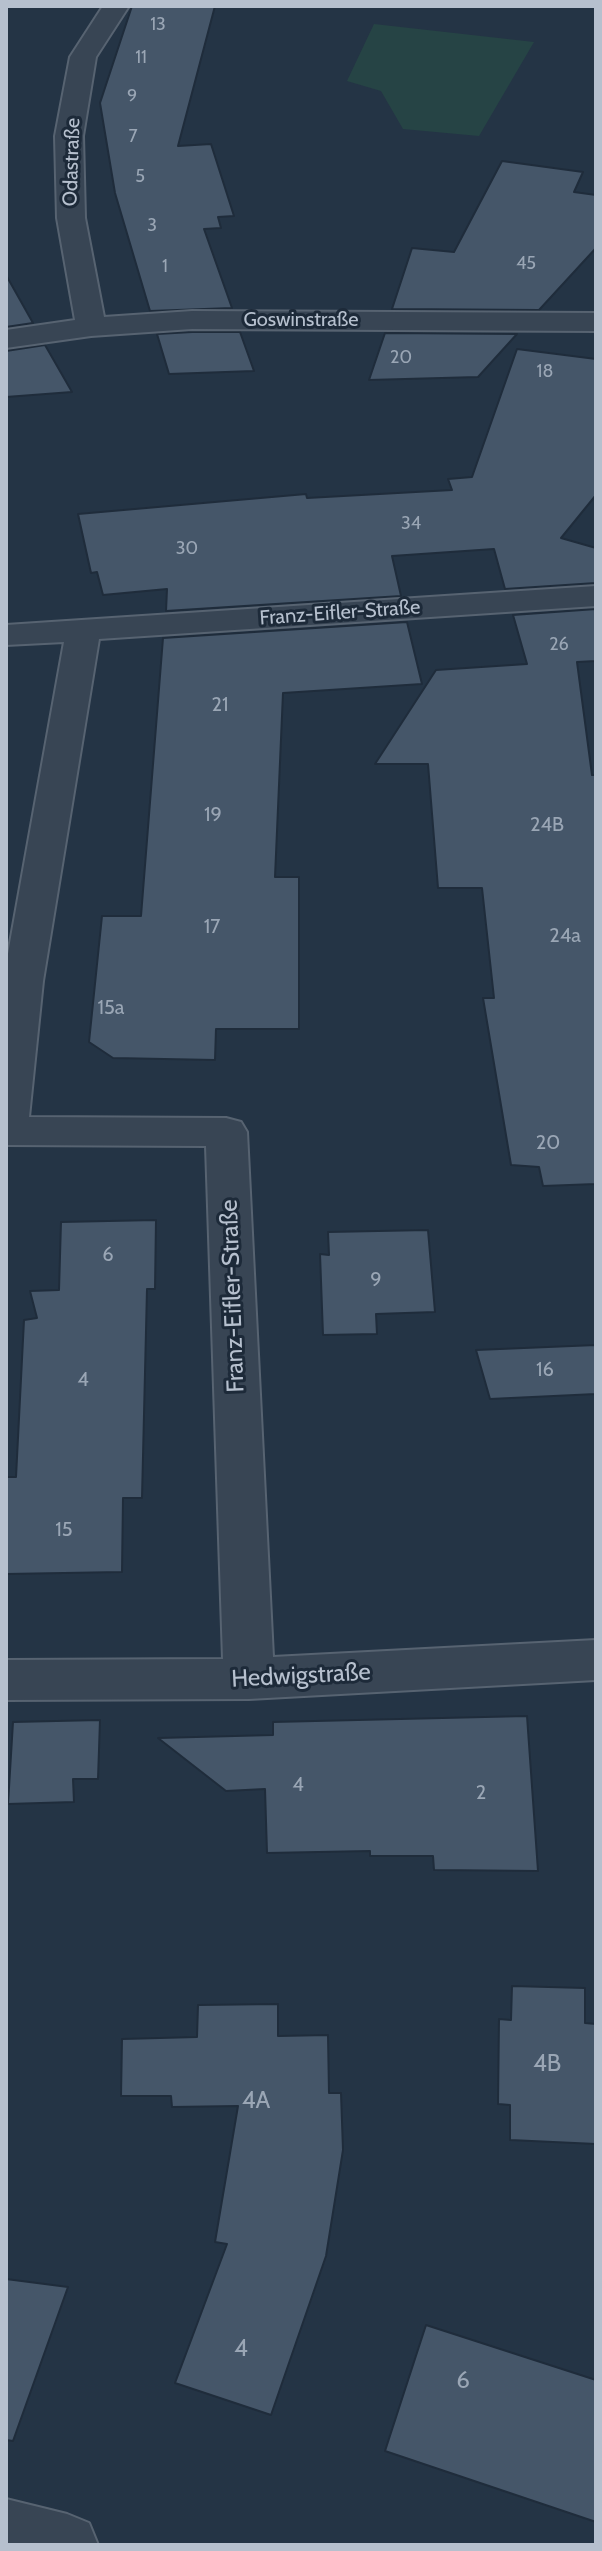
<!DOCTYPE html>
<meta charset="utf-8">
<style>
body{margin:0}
#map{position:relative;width:602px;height:2551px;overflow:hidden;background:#243445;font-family:Cabin,sans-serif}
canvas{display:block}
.frame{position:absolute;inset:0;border:8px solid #b6c0ce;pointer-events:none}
</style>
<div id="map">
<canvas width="602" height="2551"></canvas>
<div class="frame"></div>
</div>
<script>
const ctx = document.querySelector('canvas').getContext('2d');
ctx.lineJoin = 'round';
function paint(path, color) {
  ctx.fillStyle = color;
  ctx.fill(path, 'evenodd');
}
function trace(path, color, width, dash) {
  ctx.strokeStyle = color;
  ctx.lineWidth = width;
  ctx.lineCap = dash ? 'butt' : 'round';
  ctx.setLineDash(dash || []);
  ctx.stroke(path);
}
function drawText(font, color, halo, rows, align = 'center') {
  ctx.font = font + ' Cabin,sans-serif';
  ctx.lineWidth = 6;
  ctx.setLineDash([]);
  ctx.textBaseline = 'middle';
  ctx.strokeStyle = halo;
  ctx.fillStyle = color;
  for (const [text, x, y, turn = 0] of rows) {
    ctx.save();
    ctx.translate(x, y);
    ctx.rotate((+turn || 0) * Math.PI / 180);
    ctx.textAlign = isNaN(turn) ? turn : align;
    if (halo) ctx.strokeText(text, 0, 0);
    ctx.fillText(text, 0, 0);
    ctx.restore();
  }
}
paint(new Path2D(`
 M 374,24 L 534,42 L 479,136 L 403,129 L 381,91 L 347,81 Z`), '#264445');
const building = new Path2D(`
 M 132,6 L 215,6 L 178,146 L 211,144 L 234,216 L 218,217 L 221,228 L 204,229 L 232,308 L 150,311 L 115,193 L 100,103 Z
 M 502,161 L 583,172 L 574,192 L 596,195 L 596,248 L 539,310 L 392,309 L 412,248 L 454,252 Z
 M 6,275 L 33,323 L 6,327 Z
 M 192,332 L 240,332 L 254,371 L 169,374 L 157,334 Z
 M 385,333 L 517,334 L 478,377 L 369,380 Z
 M 45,345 L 72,392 L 6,397 L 6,351 Z
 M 517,349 L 596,359 L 596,495 L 561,538 L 596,548 L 596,583 L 505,589 L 494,549 L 392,556 L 401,596 L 166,611 L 167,589 L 103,595 L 97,572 L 91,573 L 78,514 L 306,494 L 307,498 L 452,490 L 448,479 L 472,477 Z
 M 596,609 L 596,661 L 577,662 L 592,775 L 596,775 L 596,1184 L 543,1186 L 539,1167 L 511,1165 L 483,998 L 494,998 L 482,888 L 438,888 L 428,764 L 375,764 L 436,670 L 527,664 L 513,615 Z
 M 407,622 L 422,684 L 283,693 L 275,877 L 299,877 L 299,1029 L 216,1029 L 215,1060 L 113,1058 L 89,1042 L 102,916 L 141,916 L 163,638 Z
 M 156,1220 L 155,1289 L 147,1289 L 142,1498 L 123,1498 L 122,1572 L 6,1574 L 6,1477 L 16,1477 L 24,1320 L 37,1318 L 30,1291 L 59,1290 L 61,1222 Z
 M 428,1230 L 435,1312 L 376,1314 L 377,1334 L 323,1335 L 320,1254 L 329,1255 L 328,1232 Z
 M 596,1345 L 596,1394 L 490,1399 L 476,1350 Z
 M 527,1716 L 538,1871 L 434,1870 L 433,1856 L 370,1856 L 370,1851 L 267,1853 L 265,1789 L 226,1791 L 158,1738 L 273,1735 L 273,1722 Z
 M 100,1720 L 98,1779 L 73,1779 L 74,1802 L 8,1804 L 13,1722 Z
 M 512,1986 L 585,1988 L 585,2023 L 596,2024 L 596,2144 L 510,2140 L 510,2105 L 498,2104 L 499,2019 L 511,2020 Z
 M 278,2004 L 278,2036 L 328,2035 L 329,2093 L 341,2093 L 343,2150 L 326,2256 L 271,2415 L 175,2383 L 227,2244 L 215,2242 L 238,2106 L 172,2107 L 171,2096 L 121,2096 L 122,2039 L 197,2037 L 198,2005 Z
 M 6,2279 L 68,2287 L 13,2441 L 6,2440 Z
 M 426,2325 L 596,2380 L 596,2522 L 385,2451 Z`);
paint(building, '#455669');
trace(building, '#1f2c3b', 2);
const minor = new Path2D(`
 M 103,6 L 129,6 L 96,57 L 83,136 L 85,218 L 104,317 L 192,311 L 596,313 L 596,331 L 192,329 L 91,336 L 6,348 L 6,330 L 75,320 L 57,218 L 55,136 L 70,57 Z
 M 596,586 L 596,606 L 99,639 L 43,981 L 29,1117 L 226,1118 L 241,1122 L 247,1132 L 273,1657 L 596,1640 L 596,1680 L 249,1699 L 6,1700 L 6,1660 L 223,1659 L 206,1146 L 6,1145 L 6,965 L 64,642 L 6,645 L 6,625 Z
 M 6,2499 L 67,2514 L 89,2523 L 98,2545 L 6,2545 Z`);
trace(minor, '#576371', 4);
paint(minor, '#384554');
drawText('18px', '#9aa6b5', null, [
 ["13",158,25],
 ["11",141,58],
 ["9",132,97],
 ["7",133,137],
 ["5",140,177],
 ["3",152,226],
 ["45",526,264],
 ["1",165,267],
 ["20",401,358],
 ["18",545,372],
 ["34",411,524],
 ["30",187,549],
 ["26",559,645]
]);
drawText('20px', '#b6c0ce', '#1d2a39', [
 ["Odastraße",72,162,-88],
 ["Goswinstraße",301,320],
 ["Franz-Eifler-Straße",340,613,-4]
]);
drawText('20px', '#9aa6b5', null, [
 ["21",220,705],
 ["19",213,815],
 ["24B",547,825],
 ["17",212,927],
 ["24a",565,936],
 ["15a",111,1008],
 ["20",548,1143],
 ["6",108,1255],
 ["9",376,1280],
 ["16",545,1370],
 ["4",83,1380],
 ["15",64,1530],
 ["4",298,1785],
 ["2",481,1793]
]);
drawText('24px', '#b6c0ce', '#1d2a39', [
 ["Franz-Eifler-Straße",233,1296,-92],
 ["Hedwigstraße",301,1676,-3]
]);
drawText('24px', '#9aa6b5', null, [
 ["4B",547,2064],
 ["4A",256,2101],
 ["4",241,2349],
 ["6",463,2381]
]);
</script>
